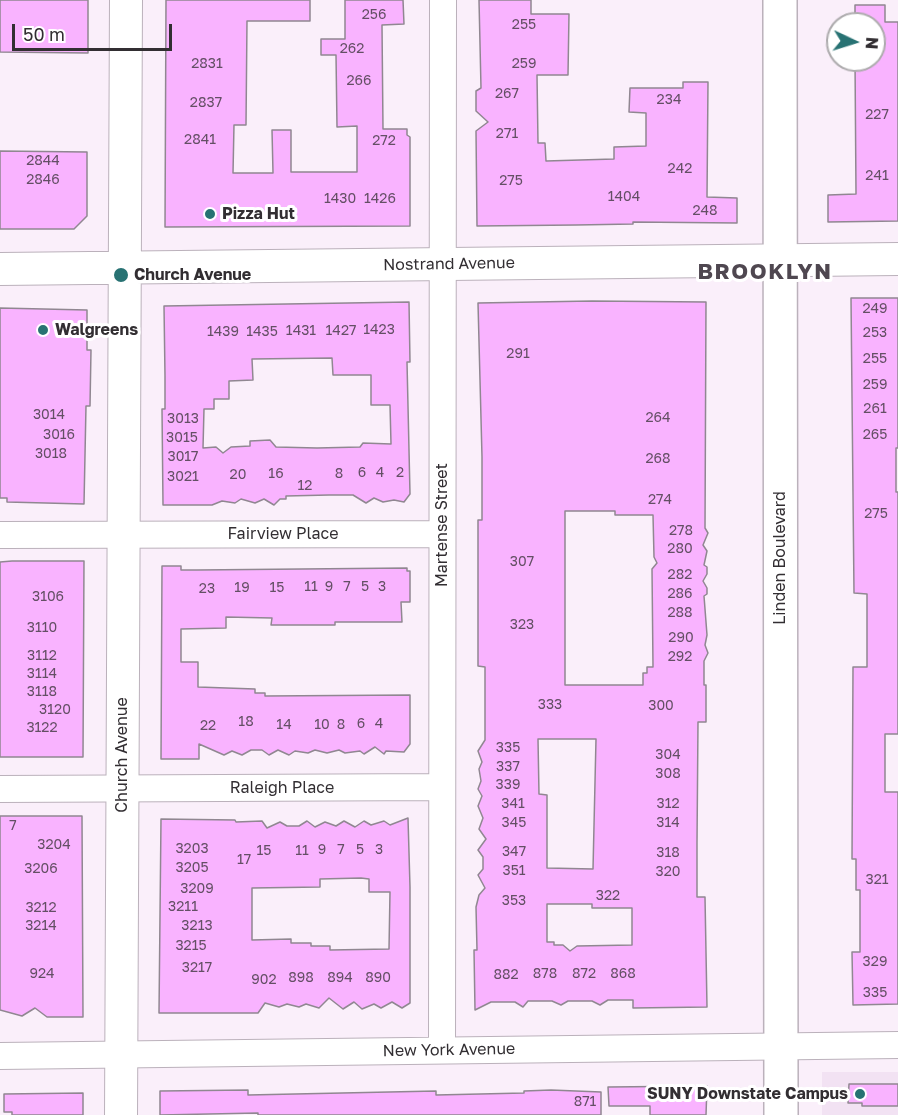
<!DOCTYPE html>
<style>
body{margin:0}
#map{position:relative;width:898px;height:1115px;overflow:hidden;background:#faeffa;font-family:"Golos Text",sans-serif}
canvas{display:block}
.north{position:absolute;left:826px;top:12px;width:60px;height:60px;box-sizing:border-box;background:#fff;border:2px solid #adabad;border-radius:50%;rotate:94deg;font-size:16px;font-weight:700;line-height:24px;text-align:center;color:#322e32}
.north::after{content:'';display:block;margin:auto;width:21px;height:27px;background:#287273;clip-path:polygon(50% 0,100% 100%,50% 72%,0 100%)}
.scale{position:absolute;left:12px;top:24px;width:160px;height:27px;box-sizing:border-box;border:3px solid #322e32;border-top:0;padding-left:8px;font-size:18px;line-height:21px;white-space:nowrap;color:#322e32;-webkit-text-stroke:4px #fff;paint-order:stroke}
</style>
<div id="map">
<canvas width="898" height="1115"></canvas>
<div class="north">N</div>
<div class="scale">50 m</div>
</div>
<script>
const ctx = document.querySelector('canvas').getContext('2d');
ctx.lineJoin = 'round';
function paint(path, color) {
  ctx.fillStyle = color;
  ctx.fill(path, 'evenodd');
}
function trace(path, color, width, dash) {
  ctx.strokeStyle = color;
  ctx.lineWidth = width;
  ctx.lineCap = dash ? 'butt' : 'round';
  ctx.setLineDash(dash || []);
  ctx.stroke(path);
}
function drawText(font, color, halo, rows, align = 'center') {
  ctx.font = font + ' "Golos Text",sans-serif';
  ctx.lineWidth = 6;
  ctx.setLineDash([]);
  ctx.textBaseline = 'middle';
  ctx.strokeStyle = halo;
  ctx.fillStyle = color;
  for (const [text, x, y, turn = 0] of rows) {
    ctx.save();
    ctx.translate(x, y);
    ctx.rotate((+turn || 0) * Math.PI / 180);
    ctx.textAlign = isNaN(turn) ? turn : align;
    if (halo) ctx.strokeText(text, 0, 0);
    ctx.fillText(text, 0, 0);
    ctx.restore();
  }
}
paint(new Path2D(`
 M 822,1072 L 898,1072 L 898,1115 L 822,1115 Z`), '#f2e2f3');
const building = new Path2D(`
 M 0,0 L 88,0 L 88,53 L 0,52 Z
 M 166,0 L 310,0 L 310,21 L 247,21 L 246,125 L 234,125 L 233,173 L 273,173 L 272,130 L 291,130 L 291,172 L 357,172 L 357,126 L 337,127 L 336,55 L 321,55 L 321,39 L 345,39 L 345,0 L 403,0 L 404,24 L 382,25 L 383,129 L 407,129 L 407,135 L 410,137 L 410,226 L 165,227 Z
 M 479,0 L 531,0 L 531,14 L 569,14 L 568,75 L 537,75 L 538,143 L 545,143 L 546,161 L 614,159 L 614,147 L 646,146 L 646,113 L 629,112 L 630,88 L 683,88 L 683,82 L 708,82 L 707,197 L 737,198 L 737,223 L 633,222 L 633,224 L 576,225 L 477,226 L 476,131 L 488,122 L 476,111 L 476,91 L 481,88 Z
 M 855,5 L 885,5 L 885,22 L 898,22 L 898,221 L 828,222 L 828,195 L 856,194 L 855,60 L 874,60 L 874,24 L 855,24 Z
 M 0,151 L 87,152 L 87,216 L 74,229 L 0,229 Z
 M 851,298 L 898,298 L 898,448 L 896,448 L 896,492 L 898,492 L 898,734 L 885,734 L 885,792 L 898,792 L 898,1004 L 853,1005 L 852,952 L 860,952 L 860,890 L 856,890 L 856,859 L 852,859 L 853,667 L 867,667 L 867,594 L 854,593 Z
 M 592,301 L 706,302 L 705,528 L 708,533 L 703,545 L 707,551 L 704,565 L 707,567 L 707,574 L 703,581 L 707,588 L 707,594 L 704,596 L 707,635 L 705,645 L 708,653 L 704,661 L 704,685 L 706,685 L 706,722 L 698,722 L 697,843 L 697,897 L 705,897 L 707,1007 L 633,1008 L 633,1000 L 608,1000 L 600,1005 L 592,1001 L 568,1001 L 561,1005 L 552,1001 L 528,1001 L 523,1007 L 515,1002 L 491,1002 L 475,1010 L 474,950 L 477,950 L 476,907 L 479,895 L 485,888 L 478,875 L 483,869 L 483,857 L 478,850 L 486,839 L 479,829 L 483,818 L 478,806 L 482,796 L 478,789 L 481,781 L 479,769 L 482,762 L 478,751 L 485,740 L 485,667 L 478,666 L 478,520 L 482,520 L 482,457 L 478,303 ZM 565,511 L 615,511 L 615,515 L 653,515 L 654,557 L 657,563 L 652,569 L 653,667 L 647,667 L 647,673 L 643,673 L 643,685 L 565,685 ZM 538,739 L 596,739 L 593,869 L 547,868 L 547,795 L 539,794 ZM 547,904 L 592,904 L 592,908 L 632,908 L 632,945 L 577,946 L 570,951 L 563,945 L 554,945 L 554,942 L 547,942 Z
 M 409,302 L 410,362 L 407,362 L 410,494 L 404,502 L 394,500 L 383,502 L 374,498 L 366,503 L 353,495 L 329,495 L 286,496 L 286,499 L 280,499 L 274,505 L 264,499 L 255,503 L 241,499 L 235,503 L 222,501 L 212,505 L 163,505 L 162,409 L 165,409 L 165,376 L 164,306 ZM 332,358 L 333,375 L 371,375 L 371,405 L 390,405 L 391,444 L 363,443 L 360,447 L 317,448 L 276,447 L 270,440 L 250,441 L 250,446 L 231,447 L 223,453 L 216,447 L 203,448 L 204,409 L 214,409 L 214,399 L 229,399 L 229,381 L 253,380 L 252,359 Z
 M 0,308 L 87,310 L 87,350 L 91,350 L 90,406 L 86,406 L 84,504 L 7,502 L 7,498 L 0,498 Z
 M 12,561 L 84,561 L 83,757 L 0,757 L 0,562 Z
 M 162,566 L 181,566 L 181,570 L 197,570 L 407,568 L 407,571 L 410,571 L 410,602 L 401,602 L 402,622 L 335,622 L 335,625 L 271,625 L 272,618 L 226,617 L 226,628 L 181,629 L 181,662 L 198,662 L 198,687 L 255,689 L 255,693 L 265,693 L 265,696 L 410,695 L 410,744 L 404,752 L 386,751 L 384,754 L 375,747 L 364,754 L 360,751 L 345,753 L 339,750 L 327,753 L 315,750 L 308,753 L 295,751 L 289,755 L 278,750 L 269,755 L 262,750 L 251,750 L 242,755 L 232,751 L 224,755 L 199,744 L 199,759 L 161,759 Z
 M 0,816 L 82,816 L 83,1017 L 47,1017 L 35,1008 L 22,1016 L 0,1010 Z
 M 408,818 L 410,887 L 410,1003 L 402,1008 L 392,1002 L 381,1008 L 374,1004 L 362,1009 L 354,1002 L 343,1009 L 329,998 L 319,1008 L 306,1004 L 299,1007 L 287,1004 L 279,1007 L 265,1003 L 258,1013 L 159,1013 L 161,819 L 235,820 L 236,822 L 262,821 L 267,828 L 280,822 L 287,826 L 299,826 L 307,821 L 315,827 L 325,822 L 336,826 L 344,821 L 355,827 L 364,821 L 371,825 L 384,821 L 390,825 ZM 361,878 L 369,879 L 369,892 L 390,892 L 389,949 L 330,950 L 330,946 L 311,946 L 311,943 L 291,943 L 291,939 L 252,940 L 252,888 L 320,887 L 320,879 Z
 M 849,1084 L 898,1084 L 898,1106 L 862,1106 L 862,1103 L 848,1103 Z
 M 707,1086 L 706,1115 L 650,1115 L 650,1106 L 609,1106 L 608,1087 Z
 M 248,1090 L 248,1095 L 436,1091 L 436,1095 L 524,1093 L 524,1091 L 551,1090 L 601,1092 L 601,1115 L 258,1115 L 258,1113 L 160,1115 L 160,1091 Z
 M 83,1093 L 83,1115 L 12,1115 L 12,1112 L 4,1112 L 4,1094 Z`);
paint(building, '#f9b3ff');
trace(building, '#908791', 1.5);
const minor = new Path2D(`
 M 0,535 L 442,534
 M 0,789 L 442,787
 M 442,1049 L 443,0
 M 0,1056 L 898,1045`);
const major = new Path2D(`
 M 0,269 L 898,259
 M 121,1115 L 126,0`);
const highway = new Path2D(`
 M 780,0 L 781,1115`);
trace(minor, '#bbb1bb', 28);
trace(major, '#bbb1bb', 34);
trace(highway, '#bbb1bb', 36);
trace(minor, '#fff', 26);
trace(major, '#fff', 32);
trace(highway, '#fff', 33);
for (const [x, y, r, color] of [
 [210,214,6,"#287273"],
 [121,275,8,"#287273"],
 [43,330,6,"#287273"],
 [860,1094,6,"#287273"]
]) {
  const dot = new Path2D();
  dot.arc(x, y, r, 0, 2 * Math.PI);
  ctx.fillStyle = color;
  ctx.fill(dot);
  trace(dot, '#fff', 2);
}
drawText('14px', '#644f65', null, [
 ["256",374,15],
 ["255",524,25],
 ["262",352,49],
 ["2831",207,64],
 ["259",524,64],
 ["266",359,81],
 ["267",507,94],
 ["234",669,100],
 ["2837",206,103],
 ["227",877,115],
 ["271",507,134],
 ["2841",200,140],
 ["272",384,141],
 ["2844",43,161],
 ["242",680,169],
 ["241",877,176],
 ["2846",43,180],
 ["275",511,181],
 ["1404",624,197],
 ["1430",340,199],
 ["1426",380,199],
 ["248",705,211],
 ["249",875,309],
 ["1423",379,330],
 ["1431",301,331],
 ["1427",341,331],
 ["1439",223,332],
 ["1435",262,332],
 ["253",875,333],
 ["291",518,354],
 ["255",875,359],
 ["259",875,385],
 ["261",875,409],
 ["3014",49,415],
 ["264",658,418],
 ["3013",183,419],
 ["3016",59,435],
 ["265",875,435],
 ["3015",182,438],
 ["3018",51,454],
 ["3017",183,457],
 ["268",658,459],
 ["6",362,473],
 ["4",380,473],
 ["2",400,473],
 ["16",276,474],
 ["8",339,474],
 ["20",238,475],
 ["3021",183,477],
 ["12",305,486],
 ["274",660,500],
 ["275",876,514],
 ["278",681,531],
 ["280",680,549],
 ["307",522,562],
 ["282",680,575],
 ["11",311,587],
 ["9",329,587],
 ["7",347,587],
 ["5",365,587],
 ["3",382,587],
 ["19",242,588],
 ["15",277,588],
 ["23",207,589],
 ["286",680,594],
 ["3106",48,597],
 ["288",680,613],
 ["323",522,625],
 ["3110",42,628],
 ["290",681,638],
 ["3112",42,656],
 ["292",680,657],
 ["3114",42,674],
 ["3118",42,692],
 ["333",550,705],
 ["300",661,706],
 ["3120",55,710],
 ["18",246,722],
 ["6",361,724],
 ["4",379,724],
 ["14",284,725],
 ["10",322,725],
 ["8",341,725],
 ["22",208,726],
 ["3122",42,728],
 ["335",508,748],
 ["304",668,755],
 ["337",508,767],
 ["308",668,774],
 ["339",508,785],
 ["341",513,804],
 ["312",668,804],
 ["345",514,823],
 ["314",668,823],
 ["7",13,826],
 ["3204",54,845],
 ["3203",192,849],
 ["9",322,850],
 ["7",341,850],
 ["5",360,850],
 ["3",379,850],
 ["15",264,851],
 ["11",302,851],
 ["347",514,852],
 ["318",668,853],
 ["17",244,860],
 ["3205",192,868],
 ["3206",41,869],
 ["351",514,871],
 ["320",668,872],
 ["321",877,880],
 ["3209",197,889],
 ["322",608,896],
 ["353",514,901],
 ["3211",183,907],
 ["3212",41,908],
 ["3214",41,926],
 ["3213",197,926],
 ["3215",191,946],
 ["329",875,962],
 ["3217",197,968],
 ["924",42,974],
 ["878",545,974],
 ["872",584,974],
 ["868",623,974],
 ["882",506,975],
 ["898",301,978],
 ["894",340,978],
 ["890",378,978],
 ["902",264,980],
 ["335",875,993],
 ["871",585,1102]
]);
drawText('bold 16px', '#322e32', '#fff', [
 ["Pizza Hut",222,214],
 ["Church Avenue",134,275],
 ["Walgreens",55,330],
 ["SUNY Downstate Campus",848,1094,"right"]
], 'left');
drawText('16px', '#322e32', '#fff', [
 ["Nostrand Avenue",449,264,-1],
 ["Martense Street",442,525,-90],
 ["Fairview Place",283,534],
 ["Linden Boulevard",780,558,-90],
 ["Church Avenue",122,755,-90],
 ["Raleigh Place",282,788],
 ["New York Avenue",449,1050,-1]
]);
ctx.letterSpacing = '1.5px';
drawText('bold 22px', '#4f4750', '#fff', [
 ["BROOKLYN",765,272]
]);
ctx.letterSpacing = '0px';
</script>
